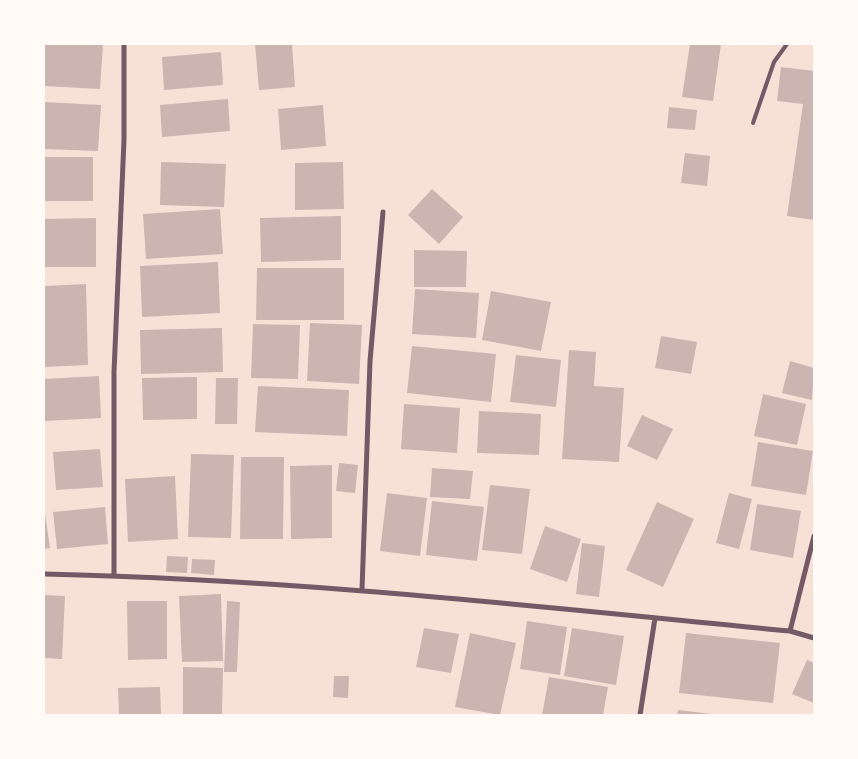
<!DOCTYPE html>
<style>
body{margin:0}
#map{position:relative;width:858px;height:759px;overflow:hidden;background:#f7e1d7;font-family:Helvetica,sans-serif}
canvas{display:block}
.frame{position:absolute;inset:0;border:45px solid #fffaf5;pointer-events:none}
</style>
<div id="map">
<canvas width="858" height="759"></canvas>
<div class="frame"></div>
</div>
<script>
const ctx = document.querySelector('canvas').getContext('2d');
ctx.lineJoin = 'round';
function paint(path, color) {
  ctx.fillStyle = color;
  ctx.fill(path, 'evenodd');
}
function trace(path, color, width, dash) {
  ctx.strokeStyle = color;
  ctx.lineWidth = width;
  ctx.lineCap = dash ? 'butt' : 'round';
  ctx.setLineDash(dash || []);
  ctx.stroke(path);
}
paint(new Path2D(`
 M 44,44 L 103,44 L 100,89 L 44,86 Z
 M 255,44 L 292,44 L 295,87 L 259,90 Z
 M 690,44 L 721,44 L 713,101 L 682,97 Z
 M 221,52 L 223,85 L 164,90 L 162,57 Z
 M 781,67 L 814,71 L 814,220 L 787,216 L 803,104 L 777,101 Z
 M 228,99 L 230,131 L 162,137 L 160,105 Z
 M 44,102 L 101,105 L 98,151 L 44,149 Z
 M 323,105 L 326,146 L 281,150 L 278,109 Z
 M 669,107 L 697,110 L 695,130 L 667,128 Z
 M 685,153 L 710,156 L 707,186 L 681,183 Z
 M 44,157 L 93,157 L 93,201 L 44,201 Z
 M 161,162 L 226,164 L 224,207 L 160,205 Z
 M 343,162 L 344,209 L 295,210 L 295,163 Z
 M 432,189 L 463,217 L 439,244 L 408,215 Z
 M 220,209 L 223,254 L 146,259 L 143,214 Z
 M 341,216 L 341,260 L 261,262 L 260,218 Z
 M 96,218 L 96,267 L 44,267 L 44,219 Z
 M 414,250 L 467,251 L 466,287 L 414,287 Z
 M 218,262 L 220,313 L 142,317 L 140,266 Z
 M 257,268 L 344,268 L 344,320 L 256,320 Z
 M 86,284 L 88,365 L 44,367 L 44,286 Z
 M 415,289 L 479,293 L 476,338 L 412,334 Z
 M 491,291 L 551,302 L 541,351 L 482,340 Z
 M 310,323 L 362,325 L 359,384 L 307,381 Z
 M 253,324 L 300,325 L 298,379 L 251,378 Z
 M 222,328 L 223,372 L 141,374 L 140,330 Z
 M 661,336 L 697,342 L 691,374 L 655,368 Z
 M 412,346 L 496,354 L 491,402 L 407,393 Z
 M 569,350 L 596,352 L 594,386 L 624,388 L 619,462 L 562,459 Z
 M 516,355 L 561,360 L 556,407 L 510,402 Z
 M 790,361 L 814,368 L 812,400 L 782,393 Z
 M 99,376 L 101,418 L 44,421 L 44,379 Z
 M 197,377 L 197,419 L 143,420 L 142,378 Z
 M 216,378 L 238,378 L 237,424 L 215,424 Z
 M 258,386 L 349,390 L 347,436 L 255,432 Z
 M 763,394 L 806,404 L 797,445 L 754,436 Z
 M 404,404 L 460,408 L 457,453 L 401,449 Z
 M 479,411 L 541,414 L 539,455 L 477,453 Z
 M 642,415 L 673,429 L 657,460 L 627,446 Z
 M 758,442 L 813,451 L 806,495 L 751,486 Z
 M 100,449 L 103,487 L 56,490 L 53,452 Z
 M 191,454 L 234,455 L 231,538 L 188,537 Z
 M 241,457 L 284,457 L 283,539 L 240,539 Z
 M 339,463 L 358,465 L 355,493 L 336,491 Z
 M 332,465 L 332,538 L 291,539 L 290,466 Z
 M 432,468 L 473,471 L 470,499 L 430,497 Z
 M 175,476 L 178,539 L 128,542 L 125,479 Z
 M 490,485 L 530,489 L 522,554 L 482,550 Z
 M 387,493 L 427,498 L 420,556 L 380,551 Z
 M 729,493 L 752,499 L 739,549 L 716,543 Z
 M 432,501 L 484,507 L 477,561 L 426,555 Z
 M 657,502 L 694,519 L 663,587 L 626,570 Z
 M 757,504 L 801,511 L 793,558 L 750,550 Z
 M 44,507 L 50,548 L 44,549 Z
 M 105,507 L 108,544 L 57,549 L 53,512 Z
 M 545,526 L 581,539 L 567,582 L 530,569 Z
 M 582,543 L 605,546 L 599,597 L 576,594 Z
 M 167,556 L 188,557 L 187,573 L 166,572 Z
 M 192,559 L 215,560 L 214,575 L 191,573 Z
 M 221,594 L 223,661 L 182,662 L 179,596 Z
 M 44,595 L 65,596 L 62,659 L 44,658 Z
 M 127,601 L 167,601 L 167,659 L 128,660 Z
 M 227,601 L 240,602 L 237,672 L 224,672 Z
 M 527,621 L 567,627 L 560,675 L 520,669 Z
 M 424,628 L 459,634 L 451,673 L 416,667 Z
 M 572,628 L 624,636 L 616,685 L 564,676 Z
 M 470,633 L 516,643 L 500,715 L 455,707 Z
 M 686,633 L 780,643 L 773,703 L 679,693 Z
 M 807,660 L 814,663 L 814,703 L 792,694 Z
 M 183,667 L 223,668 L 222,715 L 183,715 Z
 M 334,676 L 349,676 L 348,698 L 333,697 Z
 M 549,677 L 608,687 L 603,715 L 542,715 Z
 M 160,687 L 161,715 L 119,715 L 118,688 Z
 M 678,710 L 711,714 L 711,715 L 677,715 Z`), '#ccb4b1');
trace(new Path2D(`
 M 753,123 L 774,62 L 787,44`), '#755966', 4);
trace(new Path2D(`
 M 44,574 C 293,579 542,607 790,631 L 814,638
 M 114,575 L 114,372 L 124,140 L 124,44
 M 362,590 L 370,361 L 383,212
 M 790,631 L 814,536
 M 640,715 L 655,618`), '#755966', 5);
</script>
